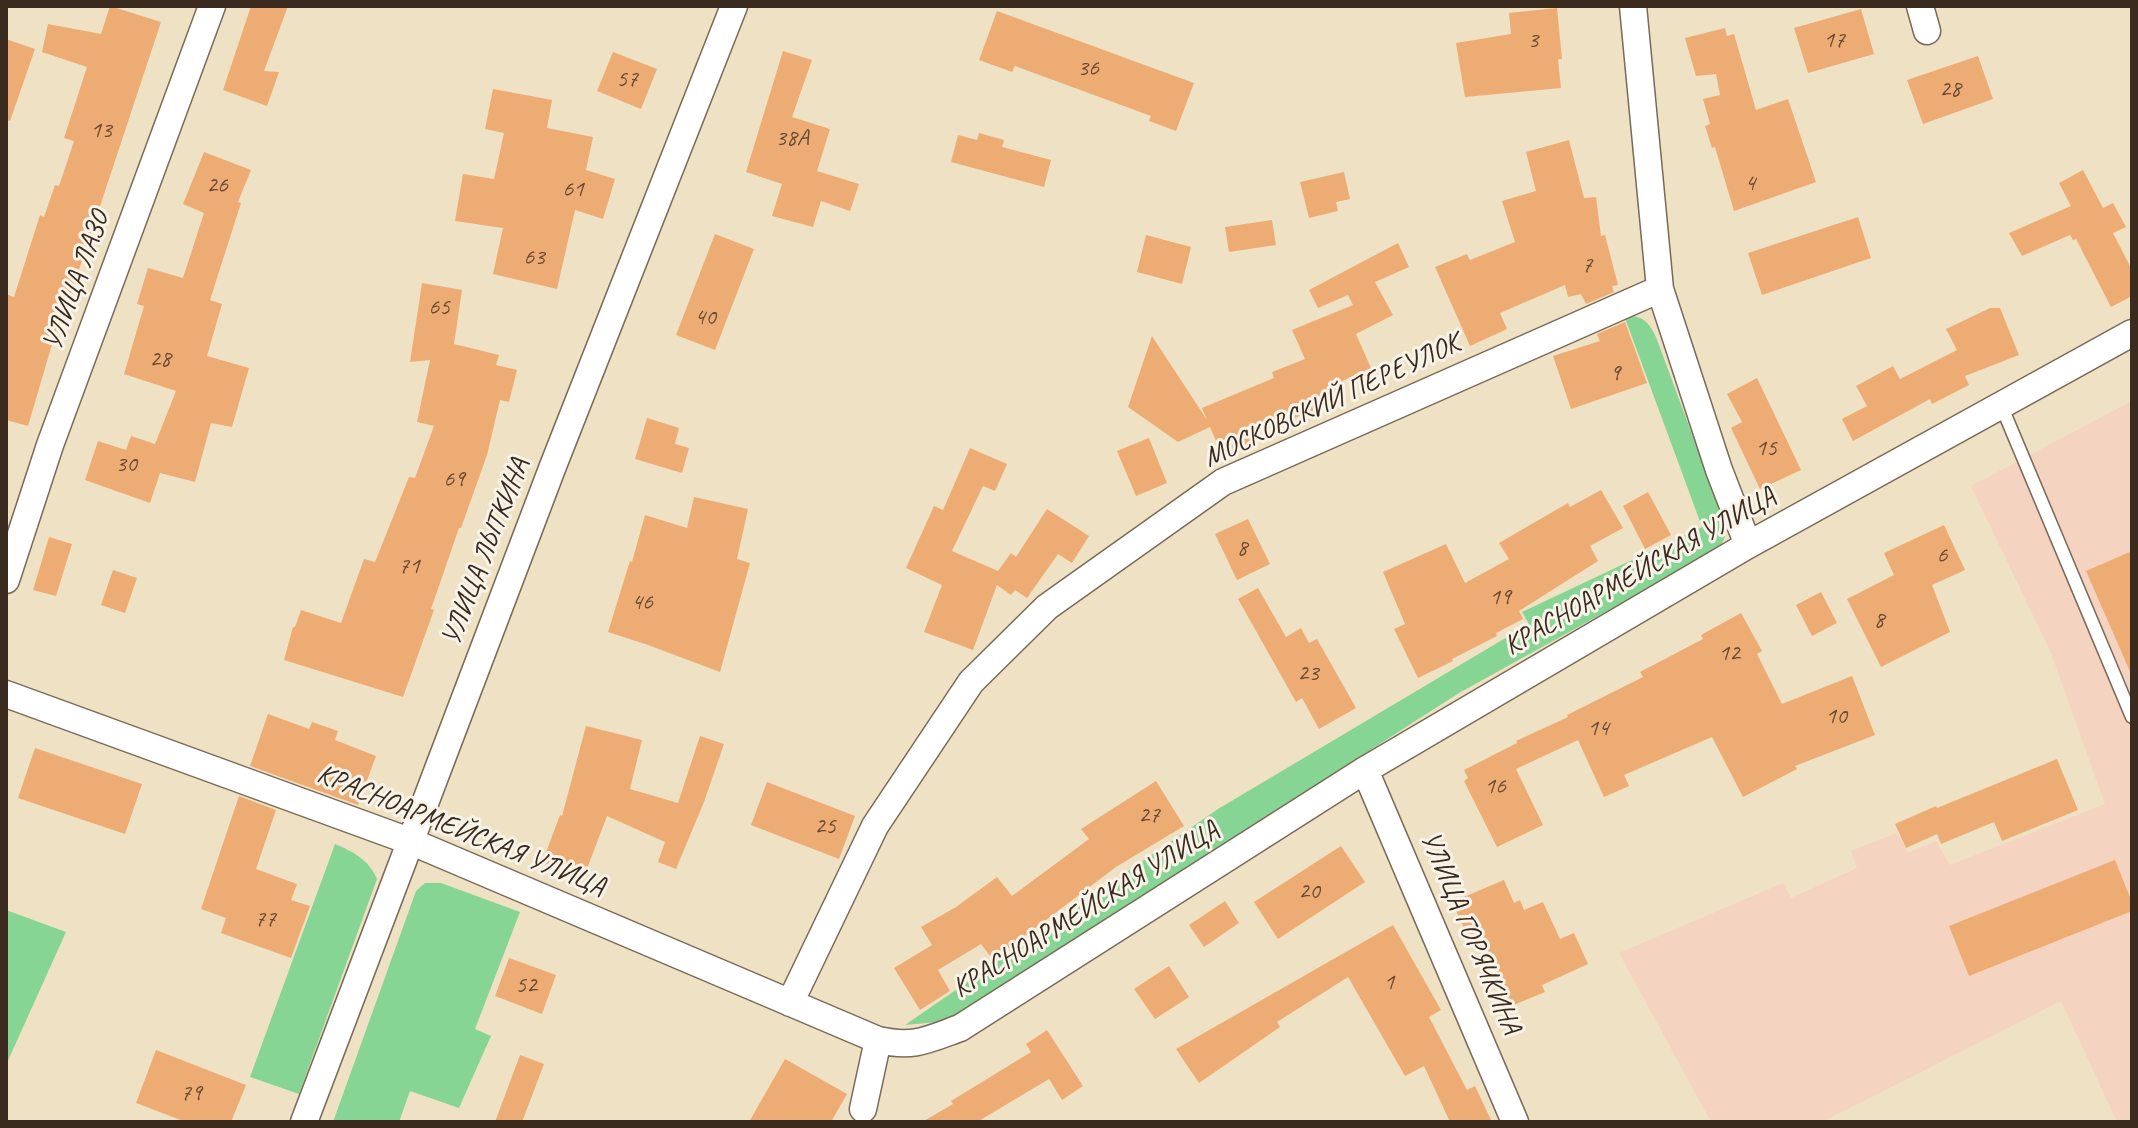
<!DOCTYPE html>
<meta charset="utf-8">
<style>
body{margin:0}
#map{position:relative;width:2138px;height:1128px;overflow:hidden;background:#efe1c3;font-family:Caveat,sans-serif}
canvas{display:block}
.frame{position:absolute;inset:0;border:8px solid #3b2a1e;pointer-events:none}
</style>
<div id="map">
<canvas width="2138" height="1128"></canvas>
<div class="frame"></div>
</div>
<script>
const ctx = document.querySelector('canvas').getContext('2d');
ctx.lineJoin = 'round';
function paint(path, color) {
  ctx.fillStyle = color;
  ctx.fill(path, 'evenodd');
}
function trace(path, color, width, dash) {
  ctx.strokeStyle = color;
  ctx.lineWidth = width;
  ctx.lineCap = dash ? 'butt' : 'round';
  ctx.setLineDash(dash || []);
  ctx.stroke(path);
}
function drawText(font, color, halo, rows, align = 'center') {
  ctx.font = font + ' Caveat,sans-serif';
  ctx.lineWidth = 6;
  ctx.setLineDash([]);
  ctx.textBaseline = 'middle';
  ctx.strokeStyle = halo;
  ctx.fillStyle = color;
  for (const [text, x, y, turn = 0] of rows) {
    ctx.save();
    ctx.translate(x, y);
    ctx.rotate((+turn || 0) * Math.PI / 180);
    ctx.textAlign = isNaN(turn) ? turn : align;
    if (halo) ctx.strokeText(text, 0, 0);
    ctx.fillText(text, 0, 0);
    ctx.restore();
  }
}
paint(new Path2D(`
 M 2132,401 L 2132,1122 L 2117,1122 L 2061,1001 L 1822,1122 L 1711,1122 L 1619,953 L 1783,883 L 1791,898 L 1857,868 L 1851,851 L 1897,833 L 1908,853 L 1936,841 L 1950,865 L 2105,804 L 2051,653 L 1971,486 Z`), '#f5d3c1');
paint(new Path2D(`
 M 1632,316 C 1645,317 1650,325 1656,337 L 1726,526 L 1725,537 L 1719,549 L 1459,693 L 959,1014 L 938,1022 L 905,1025 L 1218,809 L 1529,624 L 1522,612 L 1702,527 L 1625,318 Z
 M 335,844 C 354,852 369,860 377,879 L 299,1094 L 250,1077 Z
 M 425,883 L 441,883 L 520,912 L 475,1029 L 491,1036 L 459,1108 L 410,1091 L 399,1122 L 333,1122 L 416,891 Z
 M 6,910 L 66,932 L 6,1065 Z`), '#87d594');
paint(new Path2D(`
 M 110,6 L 161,22 L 64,315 L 61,314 L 28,426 L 6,420 L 6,294 L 14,297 L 40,215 L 44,217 L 55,185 L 59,186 L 74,141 L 64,138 L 87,67 L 42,52 L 48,24 L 101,34 Z
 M 251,6 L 288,6 L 264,71 L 279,72 L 267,106 L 223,90 Z
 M 1557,8 L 1562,59 L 1558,59 L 1561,88 L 1465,97 L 1456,43 L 1511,34 L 1509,13 Z
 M 1861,9 L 1874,54 L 1808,73 L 1794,28 Z
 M 997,11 L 1194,83 L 1176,131 L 1149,121 L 1151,116 L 1015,66 L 1012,72 L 979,60 Z
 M 1725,28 L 1727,36 L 1734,34 L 1756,110 L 1788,99 L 1816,182 L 1734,211 L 1715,147 L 1712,148 L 1705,126 L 1710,124 L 1703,99 L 1720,95 L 1716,74 L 1696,76 L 1685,38 Z
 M 6,39 L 35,49 L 10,121 L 6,120 Z
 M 783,51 L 812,60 L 792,117 L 830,129 L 817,171 L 859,184 L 850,211 L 821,201 L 813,227 L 772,216 L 782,184 L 746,172 Z
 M 613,52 L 657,69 L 641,109 L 597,91 Z
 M 1978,56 L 1993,99 L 1923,124 L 1907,80 Z
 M 493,89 L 552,100 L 547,128 L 593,137 L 586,170 L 615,179 L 603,219 L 575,210 L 557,289 L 493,274 L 503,228 L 455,221 L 463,174 L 494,179 L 504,133 L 485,129 Z
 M 979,133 L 1004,140 L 1002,147 L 1051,160 L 1044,187 L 951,162 L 958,135 L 977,140 Z
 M 1569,140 L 1584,198 L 1596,197 L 1601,236 L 1605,235 L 1618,285 L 1612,286 L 1614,292 L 1586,304 L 1581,294 L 1568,297 L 1565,285 L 1500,313 L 1507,329 L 1470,346 L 1435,267 L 1467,254 L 1470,260 L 1515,242 L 1502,201 L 1536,191 L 1526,152 Z
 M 204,152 L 251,170 L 238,202 L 241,203 L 210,300 L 222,304 L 207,356 L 249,368 L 232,427 L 211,423 L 195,482 L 160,473 L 150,503 L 85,480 L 98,441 L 126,450 L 131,436 L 155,444 L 176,391 L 124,374 L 144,306 L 137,304 L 148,268 L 183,278 L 204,213 L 183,204 Z
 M 2083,170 L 2103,208 L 2113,203 L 2126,227 L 2113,233 L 2132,270 L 2132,296 L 2111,307 L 2076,239 L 2073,240 L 2070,235 L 2022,256 L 2009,233 L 2071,206 L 2059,183 Z
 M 1344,172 L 1350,199 L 1336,202 L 1338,211 L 1309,218 L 1300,182 Z
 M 1858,217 L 1871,258 L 1762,295 L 1748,253 Z
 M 1272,220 L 1276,245 L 1229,252 L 1225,227 Z
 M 715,234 L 754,249 L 715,350 L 676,335 Z
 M 1146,235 L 1191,247 L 1182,284 L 1137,272 Z
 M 1398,243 L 1409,267 L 1375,282 L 1393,315 L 1356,334 L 1371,368 L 1342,381 L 1344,386 L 1336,389 L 1340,400 L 1251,435 L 1253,441 L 1222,455 L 1210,427 L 1178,442 L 1128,407 L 1152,336 L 1207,420 L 1202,408 L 1274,378 L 1272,372 L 1305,359 L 1292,330 L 1353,305 L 1348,295 L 1318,308 L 1309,290 Z
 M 422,283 L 462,290 L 454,344 L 499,355 L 496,365 L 517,370 L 509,402 L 500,400 L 487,455 L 461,528 L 459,528 L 431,609 L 434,610 L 403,697 L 284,660 L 293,627 L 295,627 L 301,610 L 341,623 L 364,559 L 375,562 L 409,477 L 415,478 L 434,426 L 417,422 L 430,360 L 410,362 Z
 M 1990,308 L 2000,308 L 2019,355 L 1965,376 L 1969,385 L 1932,404 L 1930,399 L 1853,441 L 1842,419 L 1867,406 L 1856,386 L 1893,366 L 1900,379 L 1957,350 L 1946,329 Z
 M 1625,322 L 1647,383 L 1571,409 L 1553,356 L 1600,341 L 1597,334 Z
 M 1757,378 L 1801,470 L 1760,489 L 1731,428 L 1742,422 L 1727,394 Z
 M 647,418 L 679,428 L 675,444 L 689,448 L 682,473 L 635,459 Z
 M 1149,438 L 1167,483 L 1136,496 L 1117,451 Z
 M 970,448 L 1007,464 L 995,491 L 983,486 L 952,551 L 998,571 L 1011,553 L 1016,557 L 1047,509 L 1089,536 L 1072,563 L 1058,554 L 1027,598 L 1015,590 L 1011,595 L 997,585 L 973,650 L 924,632 L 942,585 L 906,568 L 934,506 L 943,510 Z
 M 1601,490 L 1623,528 L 1590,546 L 1598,561 L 1519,611 L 1523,619 L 1496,633 L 1497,636 L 1452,659 L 1453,661 L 1418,678 L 1394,629 L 1405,624 L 1383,572 L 1446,544 L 1465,583 L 1509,559 L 1499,543 L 1568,503 L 1570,507 Z
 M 1648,492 L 1671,535 L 1645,549 L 1623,506 Z
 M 694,497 L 748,509 L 737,559 L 750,563 L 720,672 L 648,645 L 608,632 L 630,561 L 632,562 L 645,515 L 687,528 Z
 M 1248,519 L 1270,564 L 1237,580 L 1215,534 Z
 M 1944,525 L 1965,570 L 1932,585 L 1950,632 L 1881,667 L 1847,599 L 1894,575 L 1884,553 Z
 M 49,537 L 72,544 L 56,596 L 33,590 Z
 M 2132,551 L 2132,676 L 2086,571 Z
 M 113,570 L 137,578 L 125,613 L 101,605 Z
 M 1258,588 L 1286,637 L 1301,628 L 1309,643 L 1317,639 L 1356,708 L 1319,729 L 1302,698 L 1296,702 L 1238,599 Z
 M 1821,592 L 1837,623 L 1812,636 L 1796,605 Z
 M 1741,613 L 1762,651 L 1757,654 L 1782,704 L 1852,676 L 1875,735 L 1795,766 L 1797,769 L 1743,797 L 1712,737 L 1624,775 L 1629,786 L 1604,797 L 1578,740 L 1516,769 L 1543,825 L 1497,847 L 1464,781 L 1468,778 L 1464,770 L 1517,743 L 1516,741 L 1568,717 L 1567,715 L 1643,677 L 1640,672 L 1703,639 L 1701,635 Z
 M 268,714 L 309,729 L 312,722 L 338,731 L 335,740 L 376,756 L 358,805 L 250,766 Z
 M 586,726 L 642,740 L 630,789 L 678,803 L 700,736 L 724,744 L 704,802 L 676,869 L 658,862 L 665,842 L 607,816 L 583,879 L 542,863 L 560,815 L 562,816 Z
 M 35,748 L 142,784 L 125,834 L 18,798 Z
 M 2057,759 L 2078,810 L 2002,841 L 1994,822 L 1941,844 L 1937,834 L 1906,848 L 1895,824 L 1936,806 L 1937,808 Z
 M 1156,781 L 1184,826 L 1116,867 L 993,960 L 981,944 L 938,970 L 950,991 L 920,1010 L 894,968 L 932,945 L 921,927 L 956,907 L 997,877 L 1012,896 L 1089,839 L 1081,829 Z
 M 767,782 L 855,816 L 839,859 L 751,825 Z
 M 239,796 L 276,810 L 256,869 L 297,884 L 291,900 L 310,906 L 291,958 L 221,933 L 226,918 L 201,909 Z
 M 1341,846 L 1365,882 L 1278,939 L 1254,902 Z
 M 2115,860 L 2132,902 L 2132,911 L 1969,976 L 1949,926 Z
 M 1504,880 L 1514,903 L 1520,900 L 1524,910 L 1543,902 L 1560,939 L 1574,933 L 1588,964 L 1542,985 L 1545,992 L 1511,1006 L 1497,976 L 1491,978 L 1471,933 L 1467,935 L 1452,902 Z
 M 1225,901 L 1239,923 L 1204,947 L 1189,925 Z
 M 1393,925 L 1441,1010 L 1429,1017 L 1467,1090 L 1475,1086 L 1492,1122 L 1450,1122 L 1424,1066 L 1405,1076 L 1348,977 L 1277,1022 L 1280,1027 L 1199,1083 L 1176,1049 Z
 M 509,958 L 556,975 L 542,1014 L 495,996 Z
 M 1169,966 L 1189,997 L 1155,1019 L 1134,989 Z
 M 1047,1030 L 1083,1086 L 1062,1100 L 1049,1079 L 977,1122 L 922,1122 L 953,1104 L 951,1101 L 1031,1052 L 1026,1044 Z
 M 156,1050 L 246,1085 L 231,1122 L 186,1122 L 136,1103 Z
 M 520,1055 L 544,1064 L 522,1122 L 495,1122 Z
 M 785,1059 L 847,1094 L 831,1122 L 749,1122 Z`), '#eeac75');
const service = new Path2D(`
 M 2001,405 L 2132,717`);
const minor = new Path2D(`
 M 1633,6 L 1660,289 L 1719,470 L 1748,545
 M 1920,6 L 1927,31
 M 6,580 L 50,445 L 212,6
 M 6,694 L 412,842 L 878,1040 C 914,1048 927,1040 960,1028 L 1365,770 L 1748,545 L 2132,333
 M 1365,770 L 1515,1122
 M 790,1003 L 875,826 L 971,682 L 1047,607 L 1223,482 L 1660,289
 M 863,1109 L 878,1040
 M 304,1122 L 553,466 L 734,6`);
trace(service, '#7a6a58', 15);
trace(minor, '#7a6a58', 29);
trace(service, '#fff', 12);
trace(minor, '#fff', 26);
drawText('24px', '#684a34', null, [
 ["3",1533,41],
 ["17",1834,41],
 ["36",1088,69],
 ["57",627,80],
 ["28",1950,90],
 ["13",101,131],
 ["38А",792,139],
 ["4",1750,184],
 ["26",217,186],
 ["61",573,190],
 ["63",534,258],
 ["7",1587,266],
 ["65",439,308],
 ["40",705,318],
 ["28",160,360],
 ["9",1615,374],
 ["15",1766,449],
 ["30",126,465],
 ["69",454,480],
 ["8",1242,549],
 ["6",1942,556],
 ["71",409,567],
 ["19",1500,598],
 ["46",642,603],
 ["8",1879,621],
 ["12",1729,654],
 ["23",1308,674],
 ["10",1836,717],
 ["14",1598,729],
 ["16",1495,787],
 ["27",1149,816],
 ["25",825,827],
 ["20",1309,892],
 ["77",265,920],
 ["1",1389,983],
 ["52",526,986],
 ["79",191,1094]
]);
drawText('28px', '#3b2a1e', '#f7f3e8', [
 ["УЛИЦА ЛАЗО",77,281,-70],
 ["МОСКОВСКИЙ ПЕРЕУЛОК",1332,401,-25],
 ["УЛИЦА ЛЫТКИНА",486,552,-69],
 ["КРАСНОАРМЕЙСКАЯ УЛИЦА",1640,572,-30],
 ["КРАСНОАРМЕЙСКАЯ УЛИЦА",461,831,22],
 ["КРАСНОАРМЕЙСКАЯ УЛИЦА",1086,910,-32],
 ["УЛИЦА ГОРЯЧКИНА",1470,933,67]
]);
</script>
